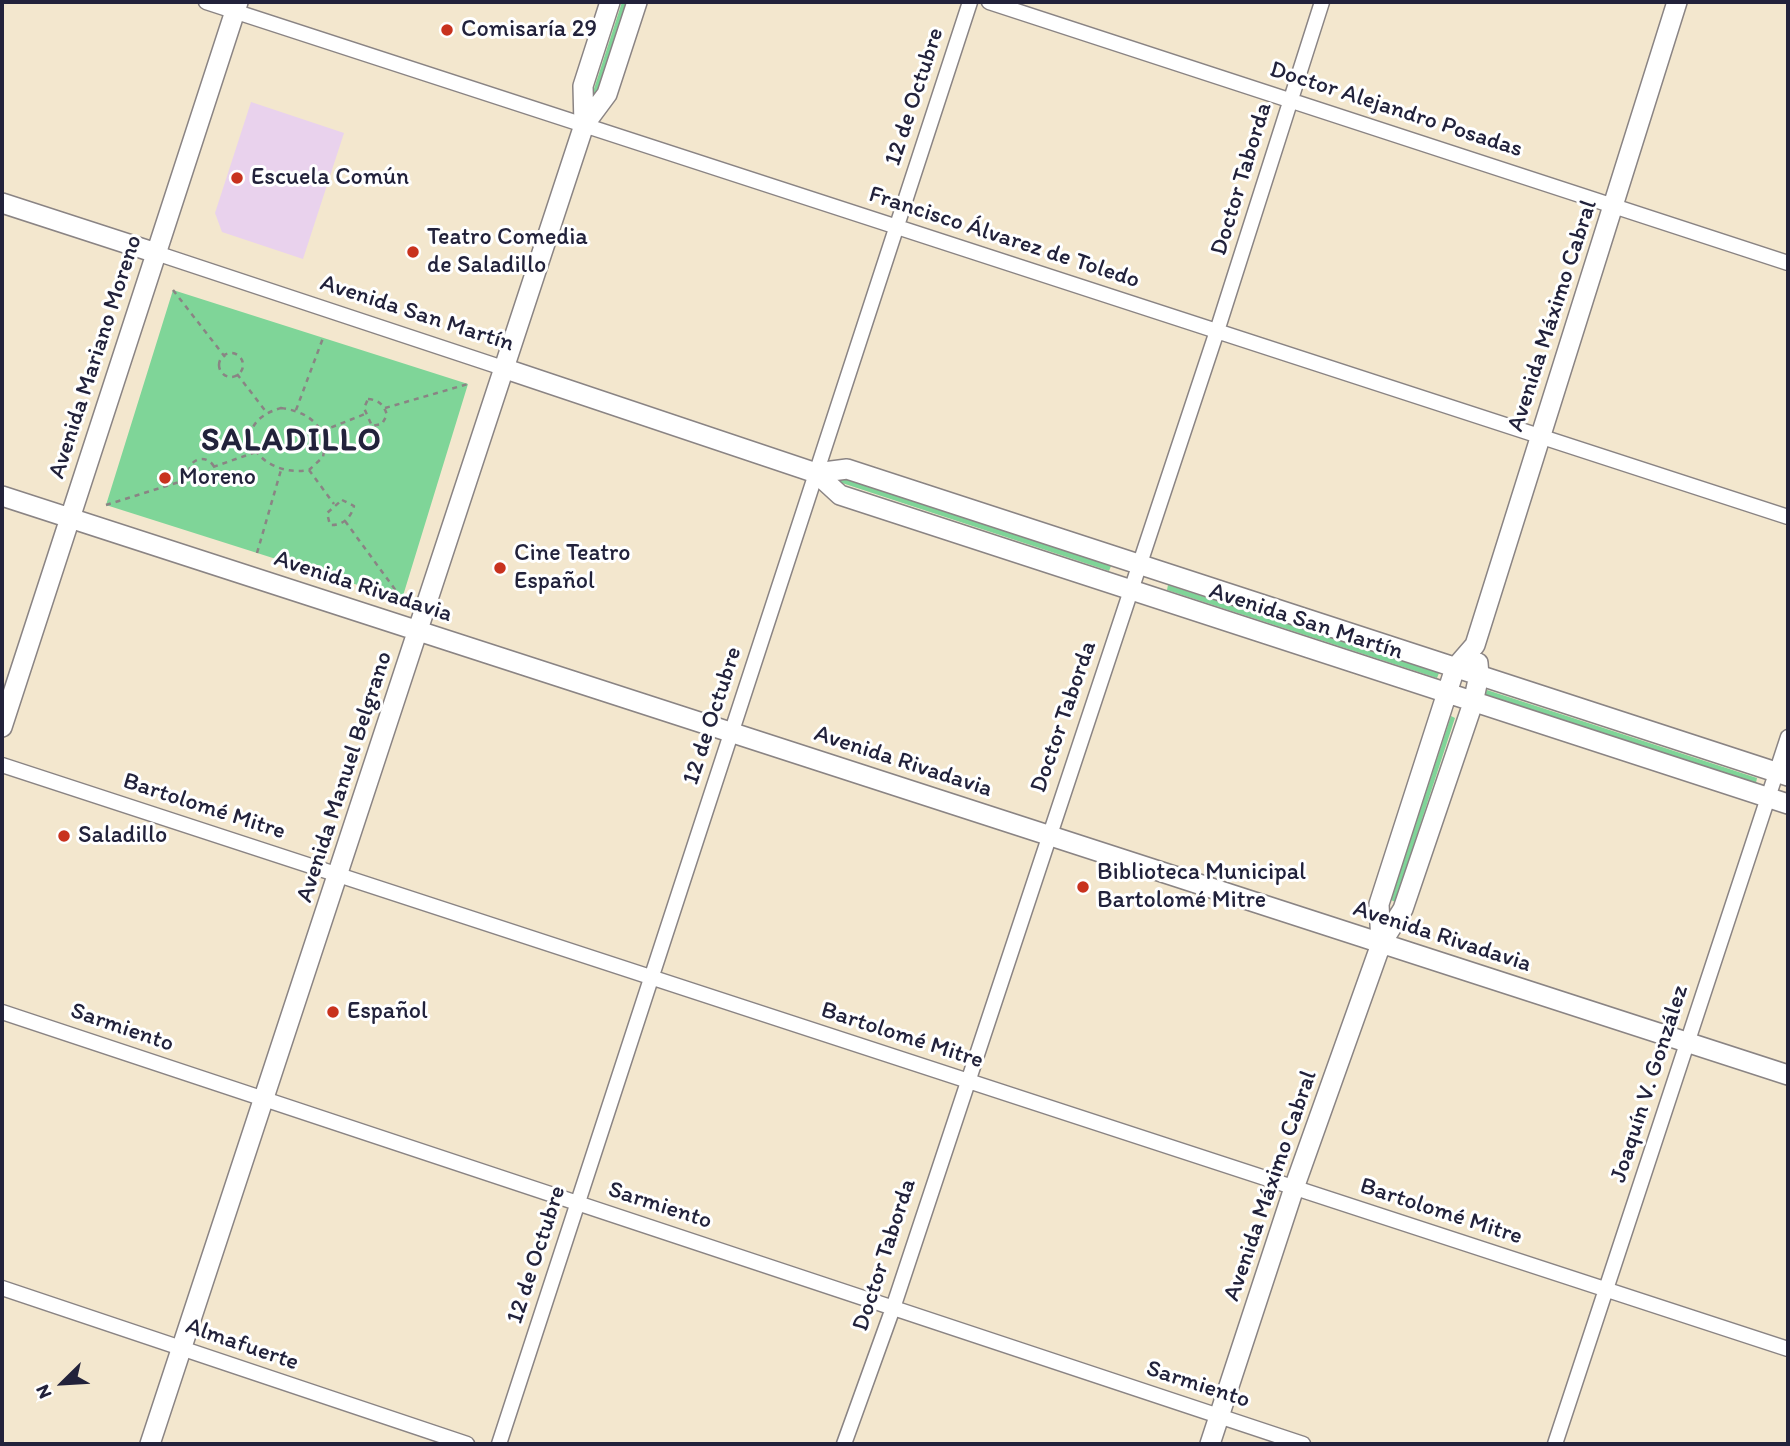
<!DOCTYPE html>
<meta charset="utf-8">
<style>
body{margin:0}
#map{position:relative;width:1790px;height:1446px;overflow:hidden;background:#f3e7ce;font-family:Itim,sans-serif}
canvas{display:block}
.frame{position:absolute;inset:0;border:4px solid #22223b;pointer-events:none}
.north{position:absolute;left:28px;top:1348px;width:70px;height:70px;-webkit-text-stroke:5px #fff;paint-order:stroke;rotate:246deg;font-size:19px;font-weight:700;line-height:28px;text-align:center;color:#22223b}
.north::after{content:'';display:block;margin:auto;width:24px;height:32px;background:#22223b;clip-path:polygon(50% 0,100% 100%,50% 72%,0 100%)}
</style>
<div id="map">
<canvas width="1790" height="1446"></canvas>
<div class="frame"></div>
<div class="north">N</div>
</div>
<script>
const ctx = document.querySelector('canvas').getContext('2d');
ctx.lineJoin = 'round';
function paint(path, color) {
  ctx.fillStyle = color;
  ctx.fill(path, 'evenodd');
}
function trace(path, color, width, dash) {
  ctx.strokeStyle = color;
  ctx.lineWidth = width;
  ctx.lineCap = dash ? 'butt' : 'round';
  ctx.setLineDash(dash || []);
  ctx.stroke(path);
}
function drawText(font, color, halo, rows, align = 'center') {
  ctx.font = font + ' Itim,sans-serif';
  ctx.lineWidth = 6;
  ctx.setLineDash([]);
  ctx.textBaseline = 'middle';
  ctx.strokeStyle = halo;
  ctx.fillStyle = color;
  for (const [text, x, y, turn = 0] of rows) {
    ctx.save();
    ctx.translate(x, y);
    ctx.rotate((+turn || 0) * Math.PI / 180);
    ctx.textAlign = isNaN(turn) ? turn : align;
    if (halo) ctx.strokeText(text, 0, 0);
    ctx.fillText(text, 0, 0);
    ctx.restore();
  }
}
paint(new Path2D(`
 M 251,102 L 344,133 L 303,259 L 222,232 L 215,213 Z`), '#e9d2ed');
paint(new Path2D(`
 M 622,2 L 627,2 L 596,96 L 592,95 Z
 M 173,290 L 468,384 L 402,599 L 106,505 Z
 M 840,477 L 1111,566 L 1109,571 L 839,482 Z
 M 1168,585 L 1439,673 L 1437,678 L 1167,590 Z
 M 1487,690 L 1757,778 L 1756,783 L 1485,695 Z
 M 1451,716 L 1455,718 L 1395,902 L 1391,900 Z`), '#7fd598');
const street = new Path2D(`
 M 206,2 L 1788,517
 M 989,2 L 1788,263
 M 156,253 L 503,368
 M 2,765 L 1788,1349
 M 2,1012 L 1303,1444
 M 2,1288 L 467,1444
 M 499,1444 L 970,2
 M 844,1444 L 893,1308 L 1217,331 L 1322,2
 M 1555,1444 L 1788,737`);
const secondary = new Path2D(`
 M 584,125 L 607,94 L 637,2
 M 2,203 L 156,253
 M 503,368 L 816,473 L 840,495 L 1788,804
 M 816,473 L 847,469 L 1788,776
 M 2,496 L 1788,1075
 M 2,727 L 238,2
 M 1381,944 L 1379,904 L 1455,668 L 1475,645 L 1677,2
 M 150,1444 L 584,125 L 583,86 L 610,2
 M 1210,1444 L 1294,1188 L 1381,944 L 1403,909 L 1473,703 L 1479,675 L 1478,663`);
trace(street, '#8a8484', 17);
trace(secondary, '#8a8484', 22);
trace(new Path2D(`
 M 173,290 L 225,357
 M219 365a12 12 0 1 1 24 0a12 12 0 1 1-24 0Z
 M 237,374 L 267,413
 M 368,399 C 379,400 384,405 387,415 L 382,424 L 372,426 L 364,408 Z
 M 281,408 C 303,411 316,419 326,439 L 323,457 L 309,470 C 260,479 222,425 281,408 Z
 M 385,408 L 468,384
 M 296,410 L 323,338
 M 322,431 L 365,414
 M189 472a13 13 0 1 1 26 0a13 13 0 1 1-26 0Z
 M 213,467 L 256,452
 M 309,470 L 334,504
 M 342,500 L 354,506 C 351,518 342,526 330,525 L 327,513 Z
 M 106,505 L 192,478
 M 345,521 L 402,599
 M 257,553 L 281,470`), '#8a8484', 2.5, [5, 5]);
trace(street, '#fff', 14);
trace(secondary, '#fff', 19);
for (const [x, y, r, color] of [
 [447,30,7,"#c8321e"],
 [237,178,7,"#c8321e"],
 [413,252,7,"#c8321e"],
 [165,478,7,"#c8321e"],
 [500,568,7,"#c8321e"],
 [64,836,7,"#c8321e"],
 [1083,887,7,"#c8321e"],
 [333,1012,7,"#c8321e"]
]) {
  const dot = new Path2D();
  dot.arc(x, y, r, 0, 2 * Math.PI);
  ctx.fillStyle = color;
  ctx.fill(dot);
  trace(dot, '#fff', 2.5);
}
drawText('24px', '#22223b', '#fff', [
 ["Comisaría 29",461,30],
 ["Escuela Común",251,178],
 ["Teatro Comedia",427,238],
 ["de Saladillo",427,266],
 ["Moreno",179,478],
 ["Cine Teatro",514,554],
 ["Español",514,582],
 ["Saladillo",78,836],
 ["Biblioteca Municipal",1097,873],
 ["Bartolomé Mitre",1097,901],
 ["Español",347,1012]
], 'left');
drawText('24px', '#22223b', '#fff', [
 ["12 de Octubre",915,97,-72],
 ["Doctor Alejandro Posadas",1396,110,18],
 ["Doctor Taborda",1242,179,-73],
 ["Francisco Álvarez de Toledo",1004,238,18],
 ["Avenida San Martín",417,314,18],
 ["Avenida Máximo Cabral",1553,316,-72],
 ["Avenida Mariano Moreno",96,357,-72],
 ["Avenida Rivadavia",363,587,18],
 ["Avenida San Martín",1306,622,18],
 ["12 de Octubre",713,716,-72],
 ["Doctor Taborda",1064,717,-71],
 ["Avenida Rivadavia",903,762,18],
 ["Avenida Manuel Belgrano",345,777,-72],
 ["Bartolomé Mitre",204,807,18],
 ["Avenida Rivadavia",1442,937,18],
 ["Sarmiento",122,1028,19],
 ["Bartolomé Mitre",902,1036,18],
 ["Joaquín V. González",1650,1084,-72],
 ["Avenida Máximo Cabral",1271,1186,-71],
 ["Sarmiento",660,1206,18],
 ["Bartolomé Mitre",1441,1212,18],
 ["12 de Octubre",537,1255,-72],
 ["Doctor Taborda",885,1255,-72],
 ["Almafuerte",242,1345,19],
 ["Sarmiento",1198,1385,18]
]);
ctx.letterSpacing = '2px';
drawText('bold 32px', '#22223b', '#fff', [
 ["SALADILLO",292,442]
]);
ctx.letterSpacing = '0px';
</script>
